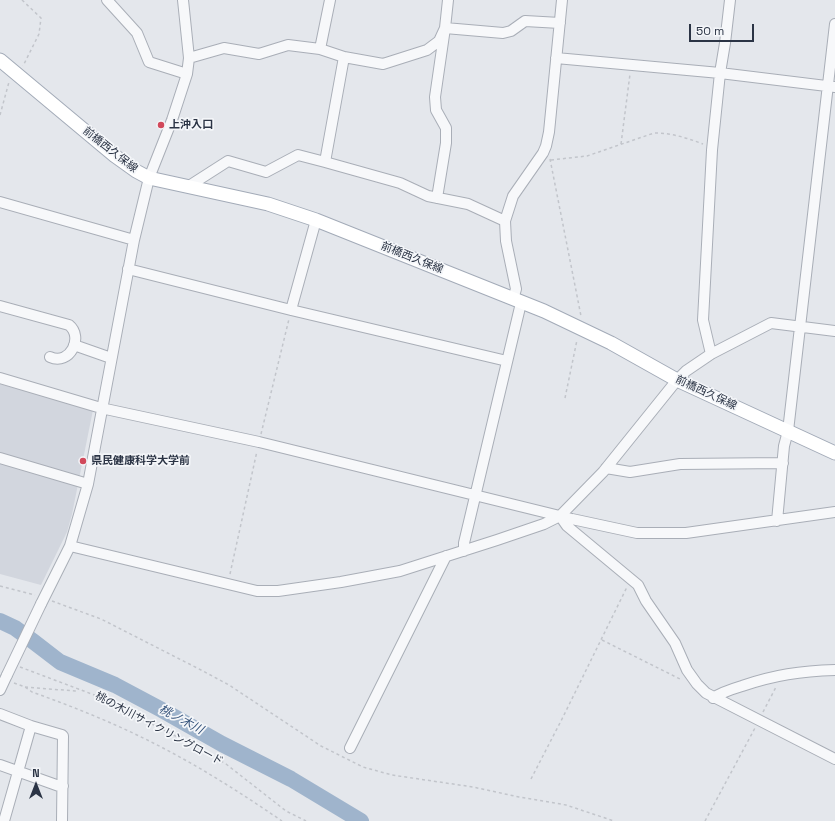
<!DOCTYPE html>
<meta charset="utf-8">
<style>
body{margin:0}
#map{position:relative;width:835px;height:821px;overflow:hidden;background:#e4e7ec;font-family:"Space Grotesk",sans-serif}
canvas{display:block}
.north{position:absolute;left:16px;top:765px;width:40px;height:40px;-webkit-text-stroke:3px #f4f6f9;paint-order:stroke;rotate:0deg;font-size:11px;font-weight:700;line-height:16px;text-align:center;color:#2b3445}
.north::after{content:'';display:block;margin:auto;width:14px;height:18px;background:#2b3445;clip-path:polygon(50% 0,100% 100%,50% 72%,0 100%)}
.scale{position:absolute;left:689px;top:24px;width:65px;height:18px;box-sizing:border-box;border:2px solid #2b3445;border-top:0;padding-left:5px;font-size:12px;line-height:14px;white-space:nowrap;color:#2b3445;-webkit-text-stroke:3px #f4f6f9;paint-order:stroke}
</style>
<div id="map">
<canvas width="835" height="821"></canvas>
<div class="north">N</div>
<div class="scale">50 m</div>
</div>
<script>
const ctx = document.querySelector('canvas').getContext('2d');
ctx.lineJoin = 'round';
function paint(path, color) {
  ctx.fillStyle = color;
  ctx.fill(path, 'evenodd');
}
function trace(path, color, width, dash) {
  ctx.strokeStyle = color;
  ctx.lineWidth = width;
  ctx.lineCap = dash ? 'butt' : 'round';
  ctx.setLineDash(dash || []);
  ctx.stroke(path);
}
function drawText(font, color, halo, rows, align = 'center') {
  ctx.font = font + ' "Space Grotesk","Noto Sans JP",sans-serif';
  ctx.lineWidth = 3.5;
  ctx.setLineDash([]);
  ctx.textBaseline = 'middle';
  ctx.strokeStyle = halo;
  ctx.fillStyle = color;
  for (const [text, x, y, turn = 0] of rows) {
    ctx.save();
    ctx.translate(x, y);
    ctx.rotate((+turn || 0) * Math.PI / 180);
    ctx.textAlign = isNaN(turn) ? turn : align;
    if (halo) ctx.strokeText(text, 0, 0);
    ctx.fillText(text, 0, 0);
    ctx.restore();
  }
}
paint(new Path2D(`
 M 0,384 L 93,410 L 72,514 L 67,532 L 41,585 L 0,574 Z`), '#d2d6de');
trace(new Path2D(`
 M 0,621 L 15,628 L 34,642 L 60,662 L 115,685 L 162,710 L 222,744 L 291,779 L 361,821`), '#9fb4cc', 16);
const minor = new Path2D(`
 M 107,0 L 137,33 L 149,62 L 187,74
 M 320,49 L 330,0
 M 344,57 L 325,162 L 400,183 L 428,196 L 468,204 L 505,221
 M 189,58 L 224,48 L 259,54 L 288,45 L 320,49 L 344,57 L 383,64 L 427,50 L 439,41 L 445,28 L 448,0
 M 556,58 L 720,73 L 835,87
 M 189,186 L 228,161 L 266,172 L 298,155 L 325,162
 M 437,198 L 446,143 L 446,128 L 436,110 L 435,97 L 445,28 L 503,33 L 511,31 L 525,21 L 560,23
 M 0,202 L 134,240
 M 128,269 L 291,310 L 507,361
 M 513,299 L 516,289 L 506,241 L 505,221 L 513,196 L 543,153 L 546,146 L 549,132 L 562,0
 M 0,306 L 69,325 C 84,337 70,366 50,357
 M 291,310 L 316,220
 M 74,345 L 111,358
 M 711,354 L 703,320 L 712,150 L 720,73 L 725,43 L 730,0
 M 0,378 L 101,408 L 259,442 L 572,519 L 637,533 L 686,533 L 835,512
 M 0,458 L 88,484
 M 606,468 L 630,472 L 680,464 L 783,463
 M 560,516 L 567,526 L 638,585 L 646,601 L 675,643 L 687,670 L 697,684 L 706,693 L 835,759
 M 777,521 L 784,446 L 788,431 L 835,24
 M 70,546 L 257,591 L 278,591 L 341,582 L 400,571 L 497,540 L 544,524 L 560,516 L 603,472 L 677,380 L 686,371 L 711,354 L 771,323 L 835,331
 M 464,551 L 464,543 L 521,303
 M 41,604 L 70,546 L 88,484 L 134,240 L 149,178 L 172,120 L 187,74 L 189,58 L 183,0
 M 0,690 L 7,675
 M 713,698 C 722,692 732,689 742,686 C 774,675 801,671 835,670
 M 0,714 L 31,726 L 62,735 L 63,736 L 62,821
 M 350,748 L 446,556
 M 0,765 L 59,786 L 63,786
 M 4,821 L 31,726`);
const major = new Path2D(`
 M 0,60 L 115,156 L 136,171 L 149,178 L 268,204 L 316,220 L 544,311 L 611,343 L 677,380 L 835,453`);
trace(minor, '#a9aeb7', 12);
trace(major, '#a3abb8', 15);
trace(new Path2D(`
 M 22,0 L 41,18 L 39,34 L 23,66
 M 0,115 L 9,82
 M 621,144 L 630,74
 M 550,159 L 581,316
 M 551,160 L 587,156 L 654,133 C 672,133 687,138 703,144
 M 565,398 L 577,340
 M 261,434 L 289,319
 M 230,574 L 257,451
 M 0,586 L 35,595
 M 52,601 L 101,619 L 203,671 L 229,685 L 321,746 L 363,767 L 392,775 L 473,787 L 519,797 L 566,805 L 614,821
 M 602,640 L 682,680
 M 20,667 L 97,696 L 189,743 L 226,764 L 286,811 L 306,821
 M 14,683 L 25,687 L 32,692 C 77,708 121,726 163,748 C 205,770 244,795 282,821
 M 25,687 L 75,691 L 79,689
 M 763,712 L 776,687
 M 531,779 L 562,719 L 627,587
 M 705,821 L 755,728`), '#c2c5cb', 1.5, [3, 3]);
trace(minor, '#f7f8fa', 10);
trace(major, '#fff', 13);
const minorBridge = new Path2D(`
 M 7,675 L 41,604`);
trace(minorBridge, '#a9aeb7', 12, []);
trace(minorBridge, '#f7f8fa', 10);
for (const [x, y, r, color] of [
 [161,125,4,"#d1495b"],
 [83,461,4,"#d1495b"]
]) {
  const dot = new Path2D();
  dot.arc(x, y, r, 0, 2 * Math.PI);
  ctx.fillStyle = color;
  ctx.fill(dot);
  trace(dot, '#f4f6f9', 1.5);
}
drawText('bold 11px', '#2b3445', '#f4f6f9', [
 ["上沖入口",169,125],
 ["県民健康科学大学前",91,461]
], 'left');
drawText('11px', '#2b3445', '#f4f6f9', [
 ["前橋西久保線",110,150,38],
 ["前橋西久保線",412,258,22],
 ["前橋西久保線",706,393,25],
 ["桃の木川サイクリングロード",159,729,28]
]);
drawText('italic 12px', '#34527a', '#f4f6f9', [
 ["桃ノ木川",181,720,28]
]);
</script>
